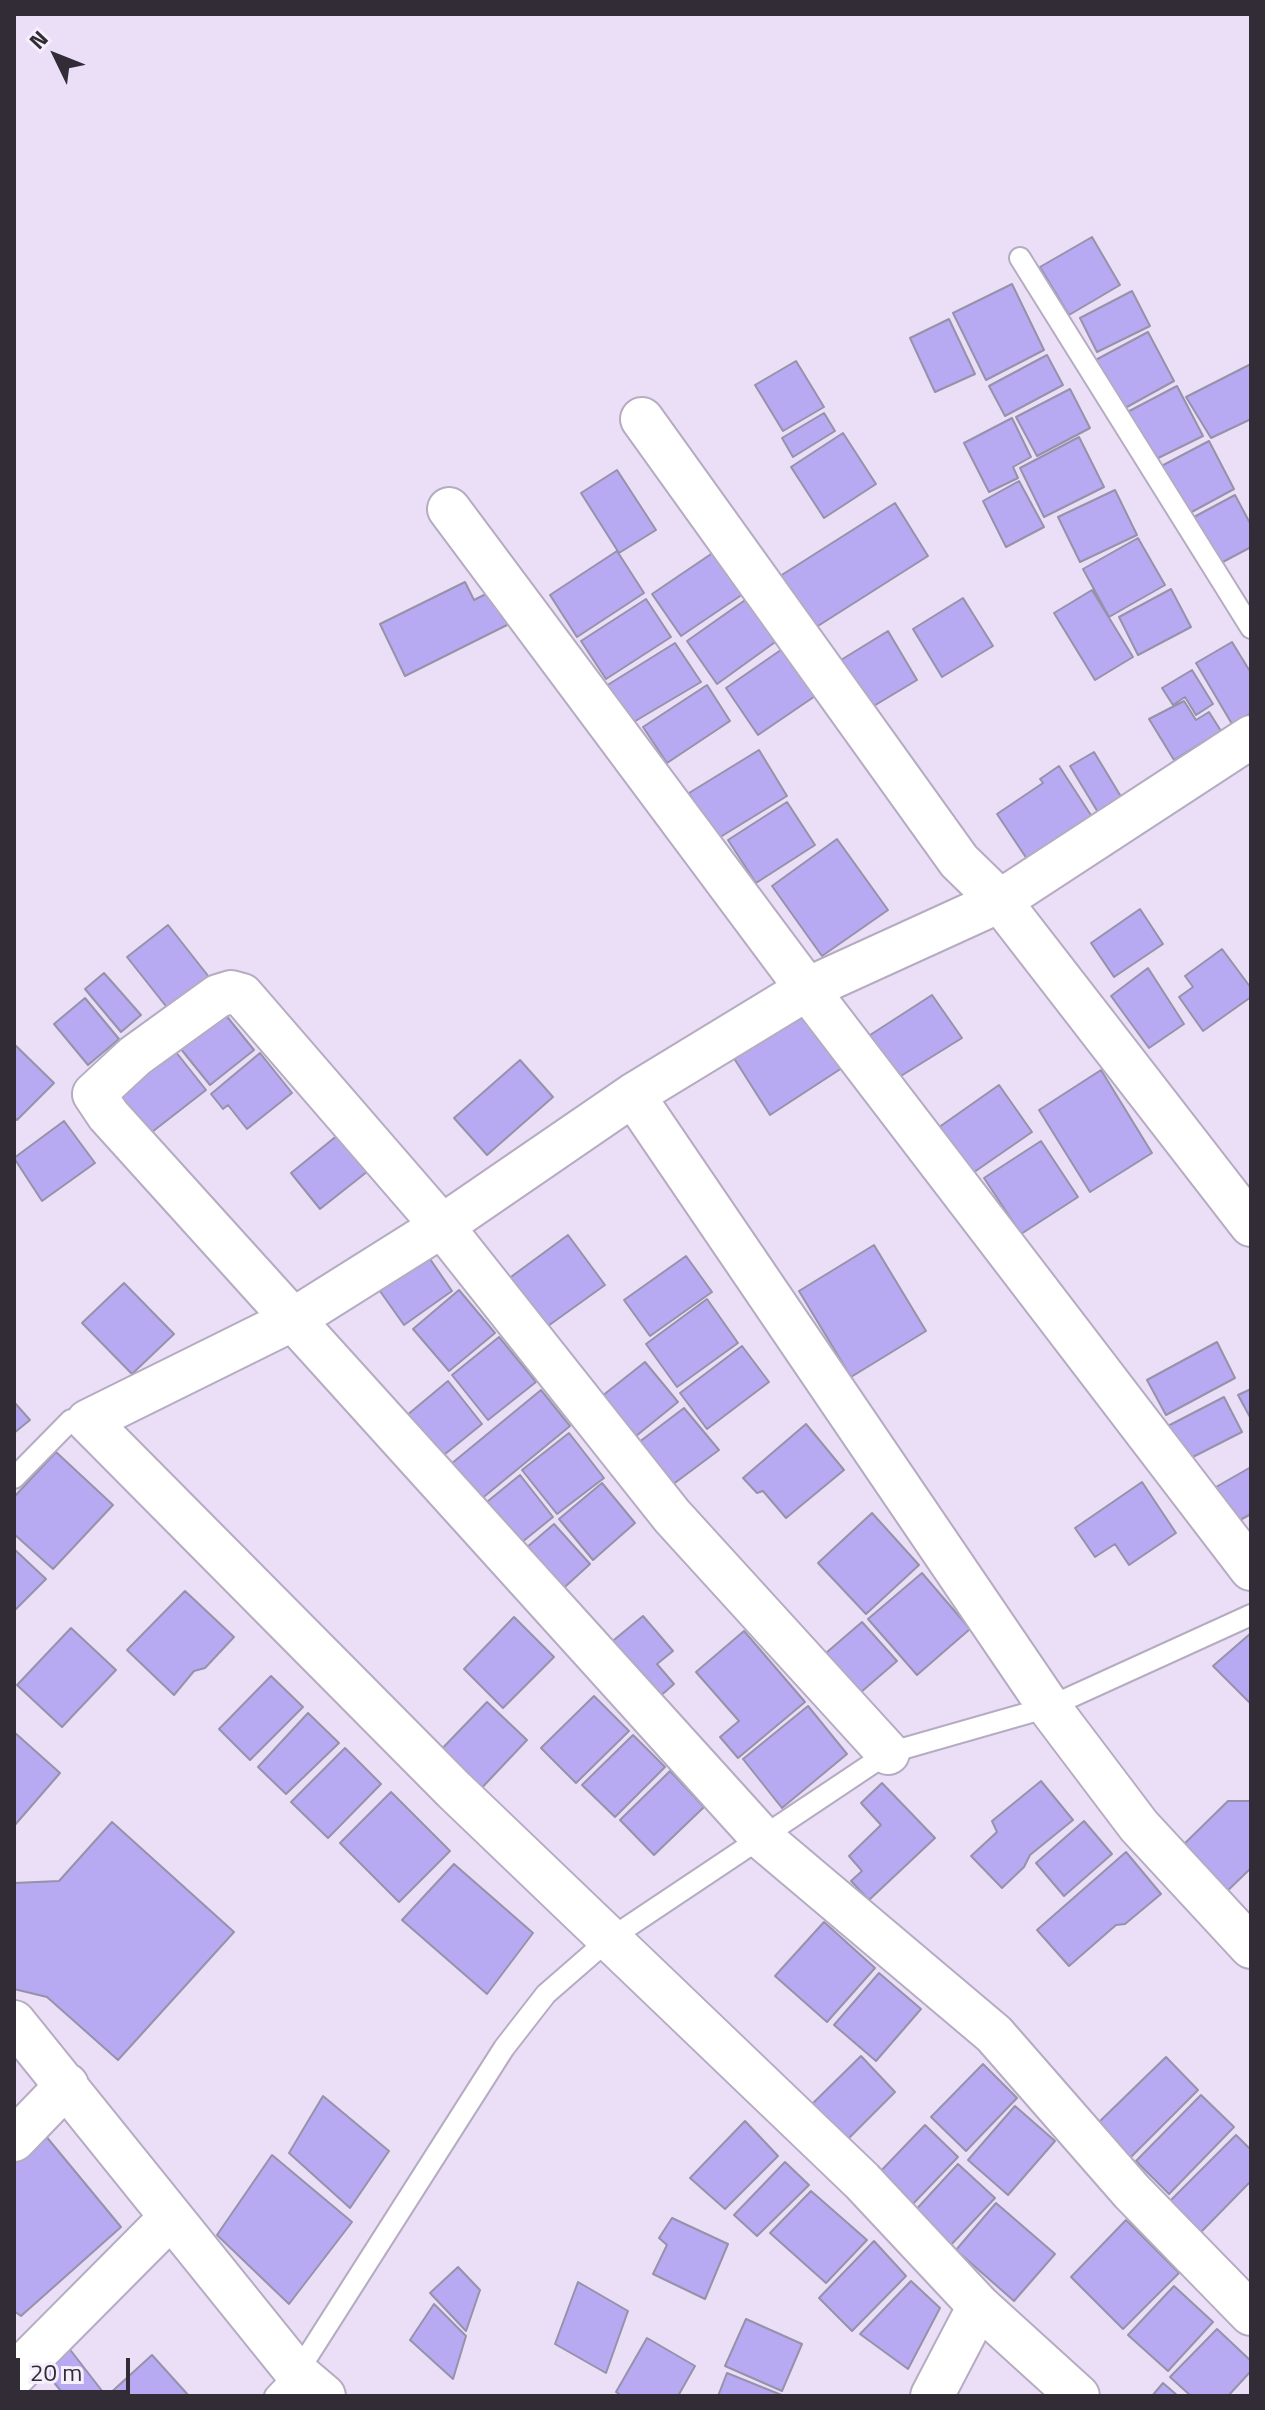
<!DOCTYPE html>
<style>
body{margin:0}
#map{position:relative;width:1265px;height:2410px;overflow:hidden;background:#eadff7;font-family:"Titillium Web",sans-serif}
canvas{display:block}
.frame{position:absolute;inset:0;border:16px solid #312c35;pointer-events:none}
.north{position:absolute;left:16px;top:16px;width:80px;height:80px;-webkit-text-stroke:6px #f5effd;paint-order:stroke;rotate:313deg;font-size:22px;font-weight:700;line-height:32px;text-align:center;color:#312c35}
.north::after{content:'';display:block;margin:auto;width:28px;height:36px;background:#312c35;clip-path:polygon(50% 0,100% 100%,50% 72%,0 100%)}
.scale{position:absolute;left:16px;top:2358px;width:114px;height:36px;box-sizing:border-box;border:4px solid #312c35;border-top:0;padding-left:10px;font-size:24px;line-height:28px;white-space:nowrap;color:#312c35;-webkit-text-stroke:6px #f5effd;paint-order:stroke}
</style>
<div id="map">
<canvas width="1265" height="2410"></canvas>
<div class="frame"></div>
<div class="north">N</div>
<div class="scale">20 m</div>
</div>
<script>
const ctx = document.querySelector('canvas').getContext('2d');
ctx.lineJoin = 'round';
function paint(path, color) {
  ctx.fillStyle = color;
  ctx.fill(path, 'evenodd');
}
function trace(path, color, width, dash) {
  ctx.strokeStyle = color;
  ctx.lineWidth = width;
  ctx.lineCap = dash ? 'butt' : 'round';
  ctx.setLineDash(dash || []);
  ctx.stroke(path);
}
const building = new Path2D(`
 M 1092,237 L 1120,285 L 1069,315 L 1040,267 Z
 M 1012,284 L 1044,350 L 986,380 L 953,313 Z
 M 1132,291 L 1150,326 L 1097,352 L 1080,318 Z
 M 949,319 L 975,374 L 935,392 L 910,338 Z
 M 1148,332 L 1174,381 L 1116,413 L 1090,363 Z
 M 1047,355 L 1063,385 L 1005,416 L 989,386 Z
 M 796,361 L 824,407 L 783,431 L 755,385 Z
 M 1251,364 L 1251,419 L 1211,438 L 1186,397 Z
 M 1177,386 L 1203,436 L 1144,465 L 1116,418 Z
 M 1070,389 L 1090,428 L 1037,456 L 1016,417 Z
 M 824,413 L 835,431 L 793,457 L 782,438 Z
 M 1012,418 L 1031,457 L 1013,467 L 1018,478 L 989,492 L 964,443 Z
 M 843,433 L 876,484 L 824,518 L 791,467 Z
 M 1079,437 L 1104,487 L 1044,517 L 1020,468 Z
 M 1209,441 L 1234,489 L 1177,520 L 1152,471 Z
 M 617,470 L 656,530 L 619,553 L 581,493 Z
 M 1019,481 L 1044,527 L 1006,547 L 983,501 Z
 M 1115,490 L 1137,535 L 1080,562 L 1058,517 Z
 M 1235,495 L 1251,525 L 1251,547 L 1206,571 L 1181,524 Z
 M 895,503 L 928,556 L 810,631 L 777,578 Z
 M 1138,538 L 1165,585 L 1109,617 L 1083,569 Z
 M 717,550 L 746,592 L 681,636 L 652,594 Z
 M 617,551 L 644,593 L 577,637 L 550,595 Z
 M 465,582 L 474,600 L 498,588 L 515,621 L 405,676 L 380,624 Z
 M 1171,589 L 1191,627 L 1138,655 L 1119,617 Z
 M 1092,590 L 1133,657 L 1095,680 L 1054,613 Z
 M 748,598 L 778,640 L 717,684 L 687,641 Z
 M 963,598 L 993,646 L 942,677 L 913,629 Z
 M 646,599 L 671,637 L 606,679 L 581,641 Z
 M 888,631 L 917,680 L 857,716 L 828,668 Z
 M 1232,642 L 1251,673 L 1251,713 L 1232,724 L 1196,663 Z
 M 675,643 L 701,682 L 632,723 L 606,686 Z
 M 788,645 L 821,692 L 758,735 L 726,688 Z
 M 1192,670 L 1213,704 L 1196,715 L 1185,697 L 1173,705 L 1162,688 Z
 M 707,685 L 730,721 L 667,763 L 643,727 Z
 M 1184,701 L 1196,720 L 1209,712 L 1221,731 L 1174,760 L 1149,719 Z
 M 759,750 L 787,796 L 717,839 L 689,793 Z
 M 1094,752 L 1123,800 L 1099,814 L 1070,766 Z
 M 1059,766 L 1098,826 L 1029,862 L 997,814 L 1043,783 L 1040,779 Z
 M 787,802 L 815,845 L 756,883 L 728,840 Z
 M 837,839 L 888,910 L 822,956 L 772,886 Z
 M 1140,909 L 1163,944 L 1114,977 L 1091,943 Z
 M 168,925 L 209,977 L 169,1010 L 127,957 Z
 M 1222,949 L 1251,988 L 1251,997 L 1203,1031 L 1179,997 L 1193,987 L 1185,976 Z
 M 1148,968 L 1184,1024 L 1149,1048 L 1111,996 Z
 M 104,973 L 141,1015 L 121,1032 L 85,989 Z
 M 932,995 L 962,1038 L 896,1079 L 867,1037 Z
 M 85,998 L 119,1039 L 88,1065 L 54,1024 Z
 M 802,1005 L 842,1068 L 770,1115 L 730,1052 Z
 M 220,1008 L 254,1050 L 210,1085 L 176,1043 Z
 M 168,1042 L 206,1090 L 143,1139 L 106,1091 Z
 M 14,1044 L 54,1083 L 17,1120 L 14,1117 Z
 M 260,1053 L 292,1093 L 247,1129 L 228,1105 L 223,1109 L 211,1094 Z
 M 520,1060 L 553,1097 L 487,1155 L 454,1118 Z
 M 1101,1070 L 1152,1153 L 1090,1192 L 1039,1110 Z
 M 999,1085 L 1032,1132 L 967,1177 L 935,1130 Z
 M 64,1121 L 95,1163 L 42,1201 L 14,1158 Z
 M 339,1134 L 368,1171 L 320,1209 L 291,1173 Z
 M 1041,1141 L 1078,1197 L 1021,1234 L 984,1178 Z
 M 568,1235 L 605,1285 L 541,1331 L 504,1282 Z
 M 419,1243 L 452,1291 L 404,1325 L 370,1277 Z
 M 874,1245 L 926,1331 L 851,1377 L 799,1291 Z
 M 686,1256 L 712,1292 L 650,1336 L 624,1300 Z
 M 124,1283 L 174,1334 L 132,1374 L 82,1323 Z
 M 459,1290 L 495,1333 L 449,1371 L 413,1329 Z
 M 707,1299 L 738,1343 L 677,1387 L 646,1344 Z
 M 499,1337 L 536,1382 L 488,1420 L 452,1375 Z
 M 1217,1342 L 1235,1378 L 1166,1415 L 1147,1380 Z
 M 742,1346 L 769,1382 L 707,1429 L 680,1393 Z
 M 645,1362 L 678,1402 L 625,1445 L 592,1404 Z
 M 448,1381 L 482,1424 L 434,1463 L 400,1421 Z
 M 1251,1389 L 1251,1419 L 1238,1395 Z
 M 541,1390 L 570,1426 L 480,1500 L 451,1464 Z
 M 1224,1397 L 1242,1432 L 1181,1463 L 1164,1428 Z
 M 14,1402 L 30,1420 L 14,1433 Z
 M 684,1408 L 719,1450 L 664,1491 L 630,1449 Z
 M 806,1424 L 844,1470 L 786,1518 L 763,1491 L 757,1493 L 743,1478 Z
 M 569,1433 L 604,1478 L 557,1514 L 522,1470 Z
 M 56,1452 L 113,1505 L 53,1569 L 14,1534 L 14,1497 Z
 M 1251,1467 L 1251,1514 L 1229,1526 L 1209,1491 Z
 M 520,1475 L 553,1517 L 511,1551 L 477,1510 Z
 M 1142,1482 L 1176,1533 L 1129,1565 L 1115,1544 L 1095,1557 L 1075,1528 Z
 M 602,1483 L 635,1523 L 593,1560 L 559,1519 Z
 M 872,1513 L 919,1565 L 866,1614 L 818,1563 Z
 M 554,1524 L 590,1564 L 556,1595 L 519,1554 Z
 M 14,1549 L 46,1579 L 14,1611 Z
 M 922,1573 L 970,1629 L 917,1675 L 868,1619 Z
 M 185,1591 L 234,1637 L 205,1668 L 194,1671 L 174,1695 L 127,1650 Z
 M 643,1616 L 673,1651 L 657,1664 L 674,1684 L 650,1705 L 603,1649 Z
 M 514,1617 L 554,1657 L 503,1708 L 464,1669 Z
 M 862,1622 L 897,1661 L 853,1699 L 819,1659 Z
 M 71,1628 L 116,1670 L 62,1727 L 17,1685 Z
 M 744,1631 L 805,1702 L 738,1758 L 720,1737 L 739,1721 L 696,1672 Z
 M 1251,1633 L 1251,1704 L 1213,1666 Z
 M 271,1676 L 303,1707 L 250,1760 L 219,1729 Z
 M 594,1696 L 629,1731 L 576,1783 L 541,1748 Z
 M 487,1702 L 527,1740 L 475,1795 L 434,1757 Z
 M 808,1706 L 847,1754 L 782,1808 L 743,1759 Z
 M 308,1713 L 339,1743 L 286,1794 L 258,1767 Z
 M 14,1732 L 60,1773 L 14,1826 Z
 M 633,1735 L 665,1767 L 615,1817 L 582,1785 Z
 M 345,1748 L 381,1784 L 328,1838 L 291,1802 Z
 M 670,1771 L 704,1807 L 654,1855 L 620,1820 Z
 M 1041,1781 L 1073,1820 L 1030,1855 L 1024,1867 L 1002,1888 L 971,1856 L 997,1832 L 992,1821 Z
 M 882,1783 L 935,1838 L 869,1900 L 851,1881 L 862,1871 L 849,1856 L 881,1825 L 861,1803 Z
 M 391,1792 L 450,1851 L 399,1902 L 340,1843 Z
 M 1228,1801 L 1251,1801 L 1251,1868 L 1219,1899 L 1175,1853 Z
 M 1084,1821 L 1112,1854 L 1064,1896 L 1036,1863 Z
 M 112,1822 L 234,1932 L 118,2060 L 47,1997 L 14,1989 L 14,1883 L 59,1881 Z
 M 1126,1852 L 1161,1894 L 1125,1924 L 1116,1925 L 1069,1966 L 1037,1930 Z
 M 454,1864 L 533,1933 L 487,1994 L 402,1920 Z
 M 824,1922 L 875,1968 L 827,2022 L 775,1976 Z
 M 879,1973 L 921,2009 L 876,2061 L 834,2025 Z
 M 861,2056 L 895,2092 L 843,2144 L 806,2110 Z
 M 1166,2057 L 1198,2090 L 1130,2158 L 1097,2124 Z
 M 983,2064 L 1017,2098 L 966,2151 L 931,2117 Z
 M 1201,2095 L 1234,2127 L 1169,2194 L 1136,2161 Z
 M 323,2096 L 389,2151 L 350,2208 L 289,2153 Z
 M 1015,2106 L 1055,2141 L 1008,2195 L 968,2160 Z
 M 745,2121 L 778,2156 L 725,2209 L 690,2178 Z
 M 925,2125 L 958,2157 L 910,2207 L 877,2175 Z
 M 40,2129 L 121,2227 L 21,2316 L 14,2311 L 14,2156 Z
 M 1236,2135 L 1251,2150 L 1251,2181 L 1201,2232 L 1170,2201 Z
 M 272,2155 L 352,2222 L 289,2304 L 217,2235 Z
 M 785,2162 L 809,2185 L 757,2236 L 734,2215 Z
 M 958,2164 L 995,2198 L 948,2248 L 911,2215 Z
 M 811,2191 L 867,2240 L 826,2283 L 770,2233 Z
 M 996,2203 L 1055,2254 L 1014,2301 L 956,2250 Z
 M 672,2218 L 728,2244 L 705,2299 L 653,2274 L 667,2245 L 659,2238 Z
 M 1126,2220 L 1179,2273 L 1123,2329 L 1071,2277 Z
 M 874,2241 L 906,2276 L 852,2331 L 819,2298 Z
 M 458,2267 L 480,2290 L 466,2331 L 430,2293 Z
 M 911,2281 L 940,2308 L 908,2369 L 860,2334 Z
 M 578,2282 L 628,2311 L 606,2373 L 555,2344 Z
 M 1174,2286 L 1213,2322 L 1168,2371 L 1128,2335 Z
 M 434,2304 L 466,2336 L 453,2379 L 410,2340 Z
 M 746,2319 L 802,2344 L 782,2391 L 725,2366 Z
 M 1217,2329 L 1251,2361 L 1251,2371 L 1228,2396 L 1191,2396 L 1170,2377 Z
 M 647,2338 L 695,2366 L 678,2396 L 622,2396 L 616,2392 Z
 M 68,2347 L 106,2396 L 65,2396 L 43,2369 Z
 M 152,2355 L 189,2396 L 107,2396 Z
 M 727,2373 L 784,2396 L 718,2396 Z
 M 1163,2383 L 1178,2396 L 1152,2396 Z`);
paint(building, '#b8aaf2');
trace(building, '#9592a9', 2);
const lane = new Path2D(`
 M 1020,258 L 1251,628
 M 14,1478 L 71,1420 L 88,1421
 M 275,2396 L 297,2373 L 504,2048 L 546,1994 L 608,1940 L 888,1753 L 1049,1707 L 1251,1615`);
const street = new Path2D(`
 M 642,419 L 959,861 L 1000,901 L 1251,1225
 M 449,509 L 807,989 L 1251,1569
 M 633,1095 L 1049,1707 L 1139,1826 L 1251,1947
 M 888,1753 L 672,1516 L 442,1226 L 242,995 L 231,992 L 218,996 L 135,1056 L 94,1094 L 108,1115 L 763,1839 L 994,2034 L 1132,2192 L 1251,2314
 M 14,2022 L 297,2373 L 324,2396
 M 14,2140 L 67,2085
 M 14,2375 L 170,2218
 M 932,2396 L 979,2306
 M 1078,2396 L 979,2306 L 862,2181 L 455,1791 L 88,1421 L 294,1319 L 442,1226 L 633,1095 L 807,989 L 1000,901 L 1251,737`);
trace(lane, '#b6acc2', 24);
trace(street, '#b6acc2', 46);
trace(lane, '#fff', 20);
trace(street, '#fff', 42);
</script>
